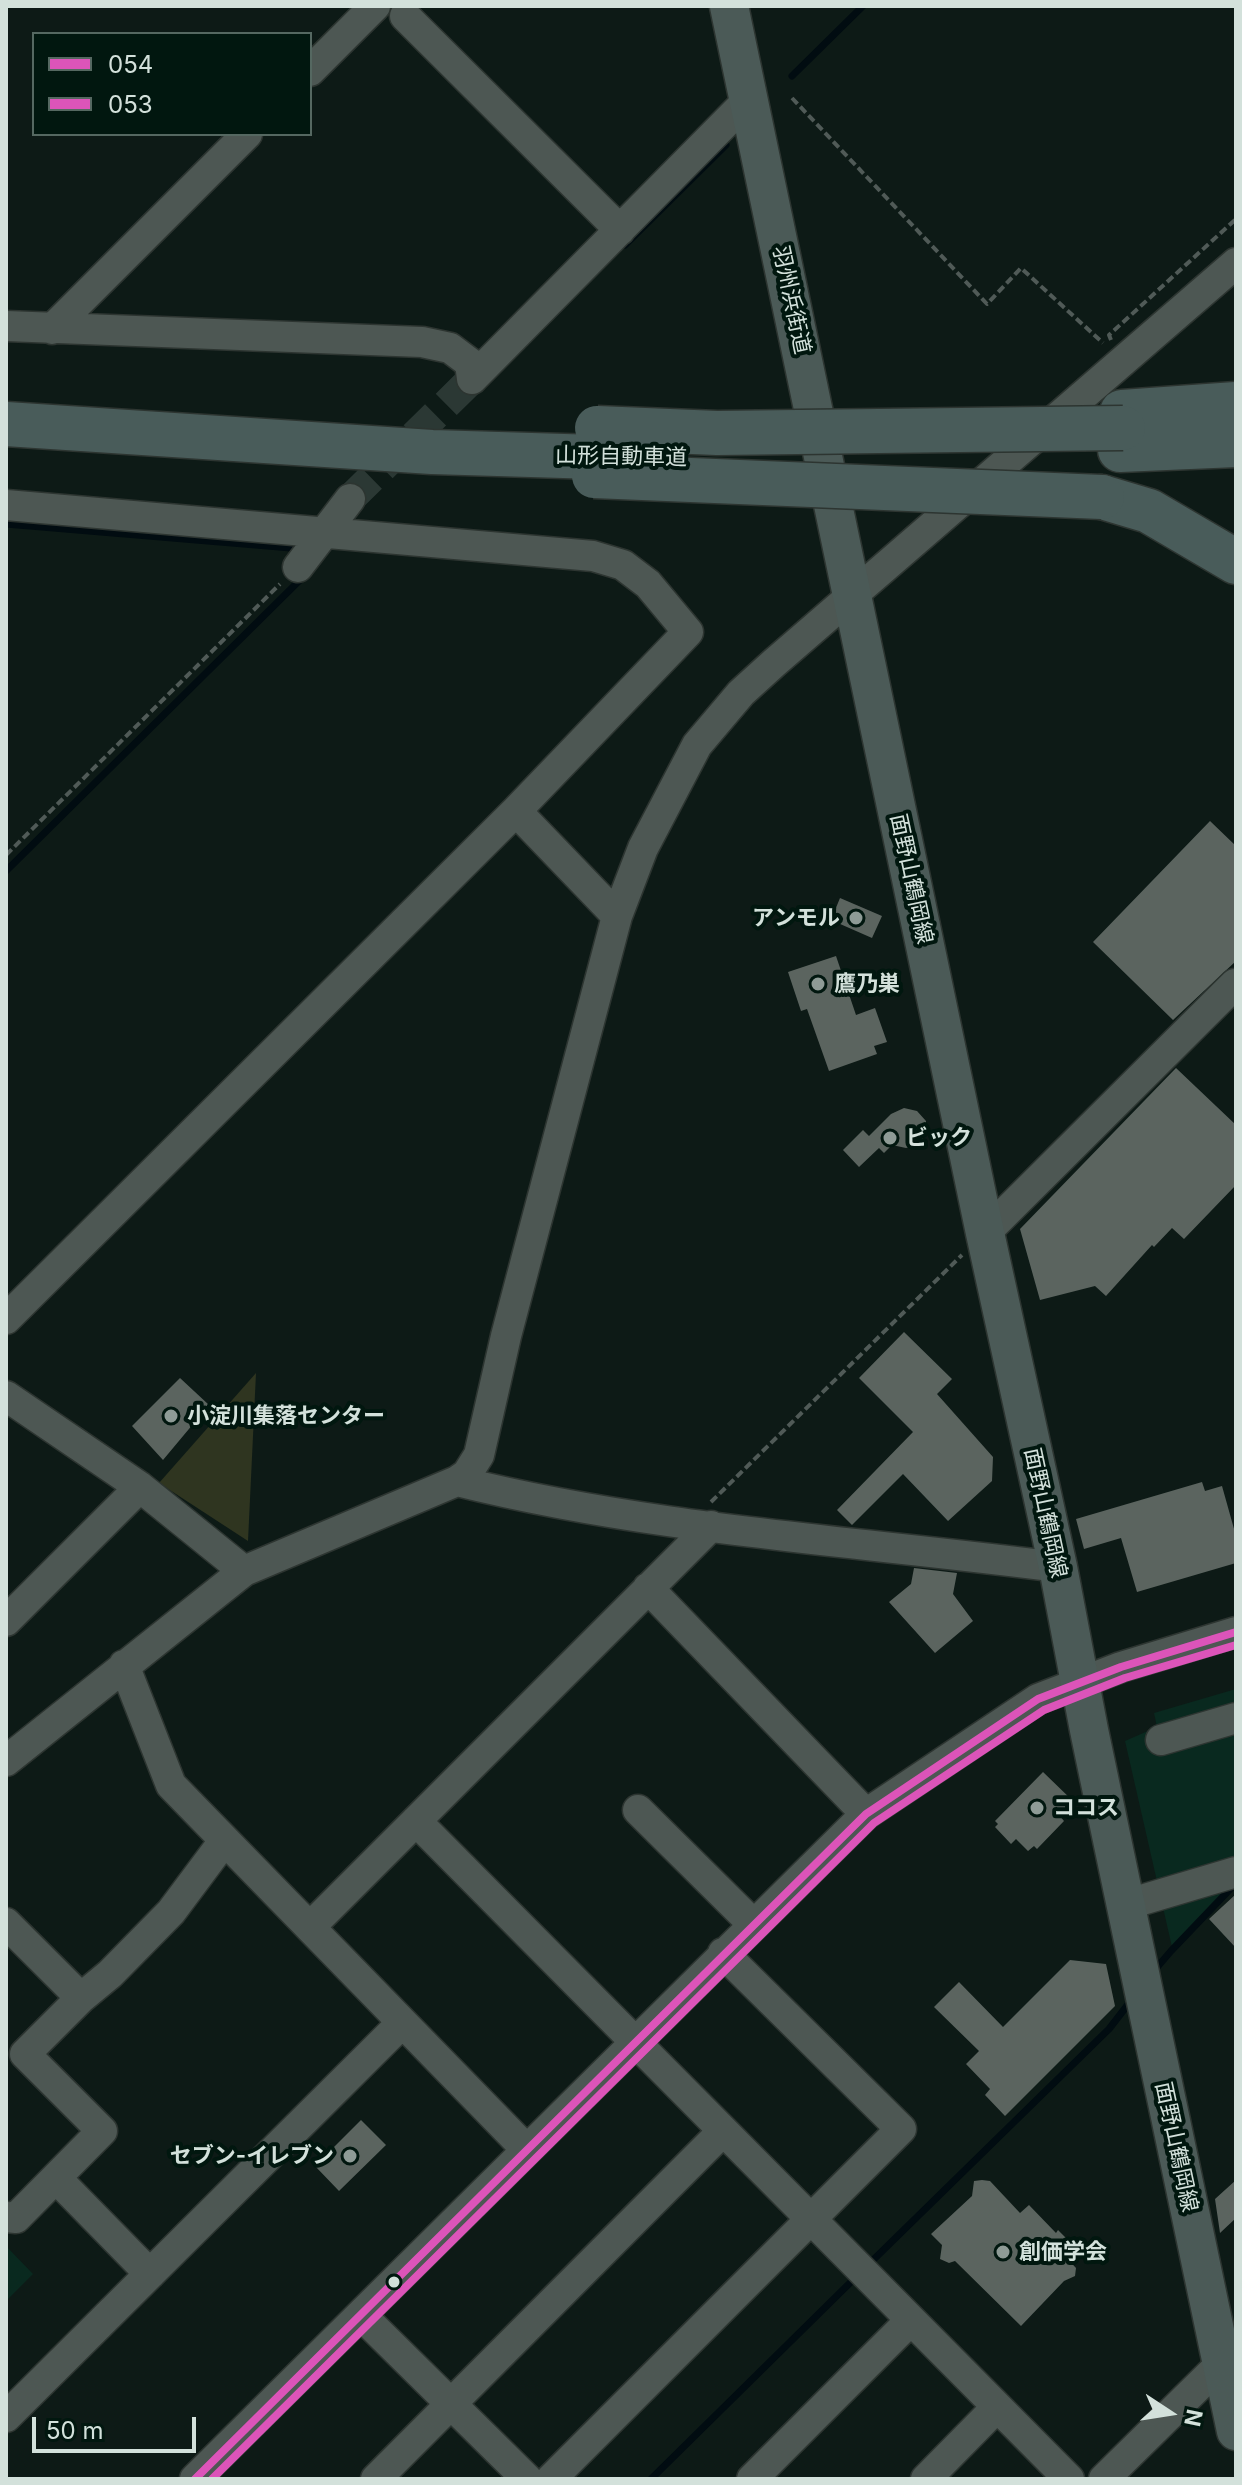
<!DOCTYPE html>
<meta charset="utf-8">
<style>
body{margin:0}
#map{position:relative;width:1242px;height:2485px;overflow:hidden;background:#0d1a16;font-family:Inter,sans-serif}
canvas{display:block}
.frame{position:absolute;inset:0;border:8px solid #d3e1db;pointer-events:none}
.legend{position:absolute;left:32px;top:32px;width:280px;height:104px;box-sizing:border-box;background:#01170f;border:2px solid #556861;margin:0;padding:10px 14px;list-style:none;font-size:24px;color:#d3e1db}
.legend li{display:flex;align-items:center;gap:16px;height:40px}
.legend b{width:40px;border:2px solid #556861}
.north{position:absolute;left:1130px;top:2373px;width:80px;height:80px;-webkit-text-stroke:6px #01170f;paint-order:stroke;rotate:102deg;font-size:22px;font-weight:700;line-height:32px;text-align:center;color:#d3e1db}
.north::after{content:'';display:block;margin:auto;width:28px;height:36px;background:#d3e1db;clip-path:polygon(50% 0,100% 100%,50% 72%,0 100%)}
.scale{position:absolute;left:32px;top:2417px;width:164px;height:36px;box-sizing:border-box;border:4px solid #d3e1db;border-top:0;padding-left:10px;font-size:24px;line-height:28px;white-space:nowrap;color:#d3e1db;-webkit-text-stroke:6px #01170f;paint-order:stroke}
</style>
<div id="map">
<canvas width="1242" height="2485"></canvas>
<div class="frame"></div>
<ul class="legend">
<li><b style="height:10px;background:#dc54b9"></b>054</li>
<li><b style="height:10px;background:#dc54b9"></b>053</li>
</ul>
<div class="north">N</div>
<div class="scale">50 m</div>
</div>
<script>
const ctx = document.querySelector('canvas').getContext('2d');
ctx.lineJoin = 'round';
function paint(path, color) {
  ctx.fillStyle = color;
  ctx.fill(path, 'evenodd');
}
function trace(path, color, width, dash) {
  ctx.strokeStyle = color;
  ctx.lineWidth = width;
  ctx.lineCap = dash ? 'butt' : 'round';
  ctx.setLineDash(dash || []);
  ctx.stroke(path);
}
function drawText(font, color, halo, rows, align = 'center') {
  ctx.font = font + ' Inter,"Noto Sans JP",sans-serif';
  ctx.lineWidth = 8;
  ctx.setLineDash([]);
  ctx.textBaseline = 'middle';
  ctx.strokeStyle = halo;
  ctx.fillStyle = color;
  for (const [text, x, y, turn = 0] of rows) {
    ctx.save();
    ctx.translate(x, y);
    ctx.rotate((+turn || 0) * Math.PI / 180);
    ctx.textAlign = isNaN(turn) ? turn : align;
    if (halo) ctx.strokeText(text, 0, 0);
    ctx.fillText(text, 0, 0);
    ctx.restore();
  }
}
paint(new Path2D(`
 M 1236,1689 L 1236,1888 L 1172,1947 L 1125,1741 L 1157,1727 L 1154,1713 Z
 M 6,2246 L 33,2274 L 6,2301 Z`), '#09291f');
paint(new Path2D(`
 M 256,1373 L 248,1541 L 159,1483 Z`), '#2f3520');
trace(new Path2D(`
 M 792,76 L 863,6
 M 625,245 L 726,145
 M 6,524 L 303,549
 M 6,871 L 303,577
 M 1153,1972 L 1171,1951 L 1234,1885
 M 869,2264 L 1109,2029 L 1133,1998
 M 651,2479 L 857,2276`), '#010c11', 7);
paint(new Path2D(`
 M 1210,821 L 1236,846 L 1236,961 L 1173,1020 L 1093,942 Z
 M 840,898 L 882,916 L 872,938 L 831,920 Z
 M 836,956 L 856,1015 L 875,1008 L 887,1042 L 874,1046 L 877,1054 L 829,1071 L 807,1009 L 801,1011 L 788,972 Z
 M 1176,1068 L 1236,1125 L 1236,1185 L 1184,1239 L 1172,1228 L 1154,1247 L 1152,1245 L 1106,1296 L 1095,1286 L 1040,1300 L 1020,1229 Z
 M 904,1108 L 917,1111 L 926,1121 L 926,1134 L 918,1145 L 906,1148 L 892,1145 L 884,1153 L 879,1148 L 859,1167 L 843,1150 L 863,1130 L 869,1136 L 891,1114 Z
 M 904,1332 L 952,1379 L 937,1394 L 993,1457 L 992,1481 L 948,1521 L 903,1474 L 852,1525 L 837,1510 L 913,1432 L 859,1378 Z
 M 180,1378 L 209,1405 L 163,1460 L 132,1426 Z
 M 1202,1482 L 1205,1491 L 1222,1486 L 1236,1536 L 1236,1563 L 1137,1592 L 1121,1538 L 1084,1549 L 1076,1519 Z
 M 914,1568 L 957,1573 L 953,1594 L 973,1621 L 935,1653 L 889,1602 L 911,1584 Z
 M 1043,1772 L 1073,1801 L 1059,1815 L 1064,1821 L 1037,1849 L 1034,1846 L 1028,1851 L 1016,1839 L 1011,1844 L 995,1827 L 998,1824 L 995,1821 Z
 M 1236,1894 L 1236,1948 L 1209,1919 Z
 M 1070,1960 L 1106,1964 L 1115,2006 L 1005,2116 L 985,2095 L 990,2089 L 966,2064 L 979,2051 L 934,2007 L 959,1982 L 1003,2027 Z
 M 361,2120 L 386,2145 L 339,2191 L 315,2166 Z
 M 982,2180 L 990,2181 L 1020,2213 L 1029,2205 L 1056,2233 L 1058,2230 L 1073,2245 L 1063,2254 L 1076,2268 L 1075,2276 L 1064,2281 L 1021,2326 L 955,2261 L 949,2263 L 940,2259 L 942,2245 L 931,2234 L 972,2196 L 974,2181 Z
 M 1236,2180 L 1236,2218 L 1220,2233 L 1215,2199 Z`), '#5b645f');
trace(new Path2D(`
 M 350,499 L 472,379`), '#2b3834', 30, [30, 15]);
const minor = new Path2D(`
 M 405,16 L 620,230
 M 310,71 L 375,6
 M 6,326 L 422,342 L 450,348 L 470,363 L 472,379
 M 52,329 L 247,134
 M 472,379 L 749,99
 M 6,505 L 593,556 L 623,565 L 648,584 L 688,632 L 516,811 L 617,916
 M 298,567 L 350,499
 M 985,1233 L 1235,984
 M 6,1319 L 516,811
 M 6,1396 L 140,1487 L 244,1571
 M 457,1481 C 653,1530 857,1541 1058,1567
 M 648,1588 L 866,1814
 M 6,1621 L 140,1487
 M 124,1665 L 171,1785 L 526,2149
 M 1161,1740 L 1236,1718
 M 6,1761 L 244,1571 L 457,1481 L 467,1474 L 479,1455 L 506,1336 L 617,916 L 643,848 L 697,745 L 741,693 L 774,663 L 1236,263
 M 638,1810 L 752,1923
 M 416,1821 L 1069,2479
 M 1125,1905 L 1236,1872
 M 6,1923 L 81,1998
 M 310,1927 L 711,1526
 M 56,2178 L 150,2274
 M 6,2217 L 16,2218 L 102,2131 L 25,2054 L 81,1998 L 110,1974 L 171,1912 L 224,1841
 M 361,2315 L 527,2479
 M 6,2417 L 402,2023
 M 195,2479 L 866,1814 L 1038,1699 L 1121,1667 L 1236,1632
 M 376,2479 L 723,2131
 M 551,2479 L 901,2129 L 723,1953
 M 752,2479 L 911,2320
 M 926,2479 L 997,2407
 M 1104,2479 L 1234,2351`);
const major = new Path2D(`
 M 729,6 L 985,1233 L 1058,1567 L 1089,1730 L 1236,2431`);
const highway = new Path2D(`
 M 1122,412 L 1236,404
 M 6,424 L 432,452 L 597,457
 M 1120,450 L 1236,445
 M 1102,497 L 1149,511 L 1236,562`);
trace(minor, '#2d3531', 33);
trace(major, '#2d3531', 41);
trace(highway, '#2d3531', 47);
trace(new Path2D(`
 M 792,98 L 987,304 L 1021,268 L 1103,343
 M 1111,340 L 1109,335 L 1236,219
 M 6,855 L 280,584
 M 711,1502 L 962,1255`), '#505a57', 4, [8, 4]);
trace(minor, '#4d5753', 30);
trace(major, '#4b5a57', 38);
trace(highway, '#495c5a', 44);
const highwayBridge = new Path2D(`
 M 597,428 L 717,433 L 1123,428
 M 594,476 L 1102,497`);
trace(highwayBridge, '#2d3531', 47, []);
trace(highwayBridge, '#495c5a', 44);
trace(new Path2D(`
 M 195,2479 L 866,1814 L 1038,1699 L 1121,1667 L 1236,1632`), '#dc54b9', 8);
trace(new Path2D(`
 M 212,2479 L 874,1823 L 1044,1710 L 1125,1678 L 1236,1645`), '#dc54b9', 8);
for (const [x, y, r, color] of [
 [856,918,8,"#8e9b96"],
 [818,984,8,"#8e9b96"],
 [890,1138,8,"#8e9b96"],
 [171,1416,8,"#8e9b96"],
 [1037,1808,8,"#8e9b96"],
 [350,2156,8,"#8e9b96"],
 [1003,2252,8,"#8e9b96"],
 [394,2282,7,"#d3e1db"]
]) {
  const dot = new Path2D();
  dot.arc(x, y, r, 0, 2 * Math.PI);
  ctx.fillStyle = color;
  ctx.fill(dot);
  trace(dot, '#01170f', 3);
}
drawText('22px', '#d3e1db', '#01170f', [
 ["羽州浜街道",791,300,78],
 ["山形自動車道",621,457,1],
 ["面野山鶴岡線",911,879,78],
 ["面野山鶴岡線",1045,1513,78],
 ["面野山鶴岡線",1176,2147,78]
]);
drawText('bold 22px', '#d3e1db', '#01170f', [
 ["アンモル",840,918,"right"],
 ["鷹乃巣",834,984],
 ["ビック",906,1138],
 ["小淀川集落センター",187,1416],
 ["ココス",1053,1808],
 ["セブン-イレブン",334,2156,"right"],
 ["創価学会",1019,2252]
], 'left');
</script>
